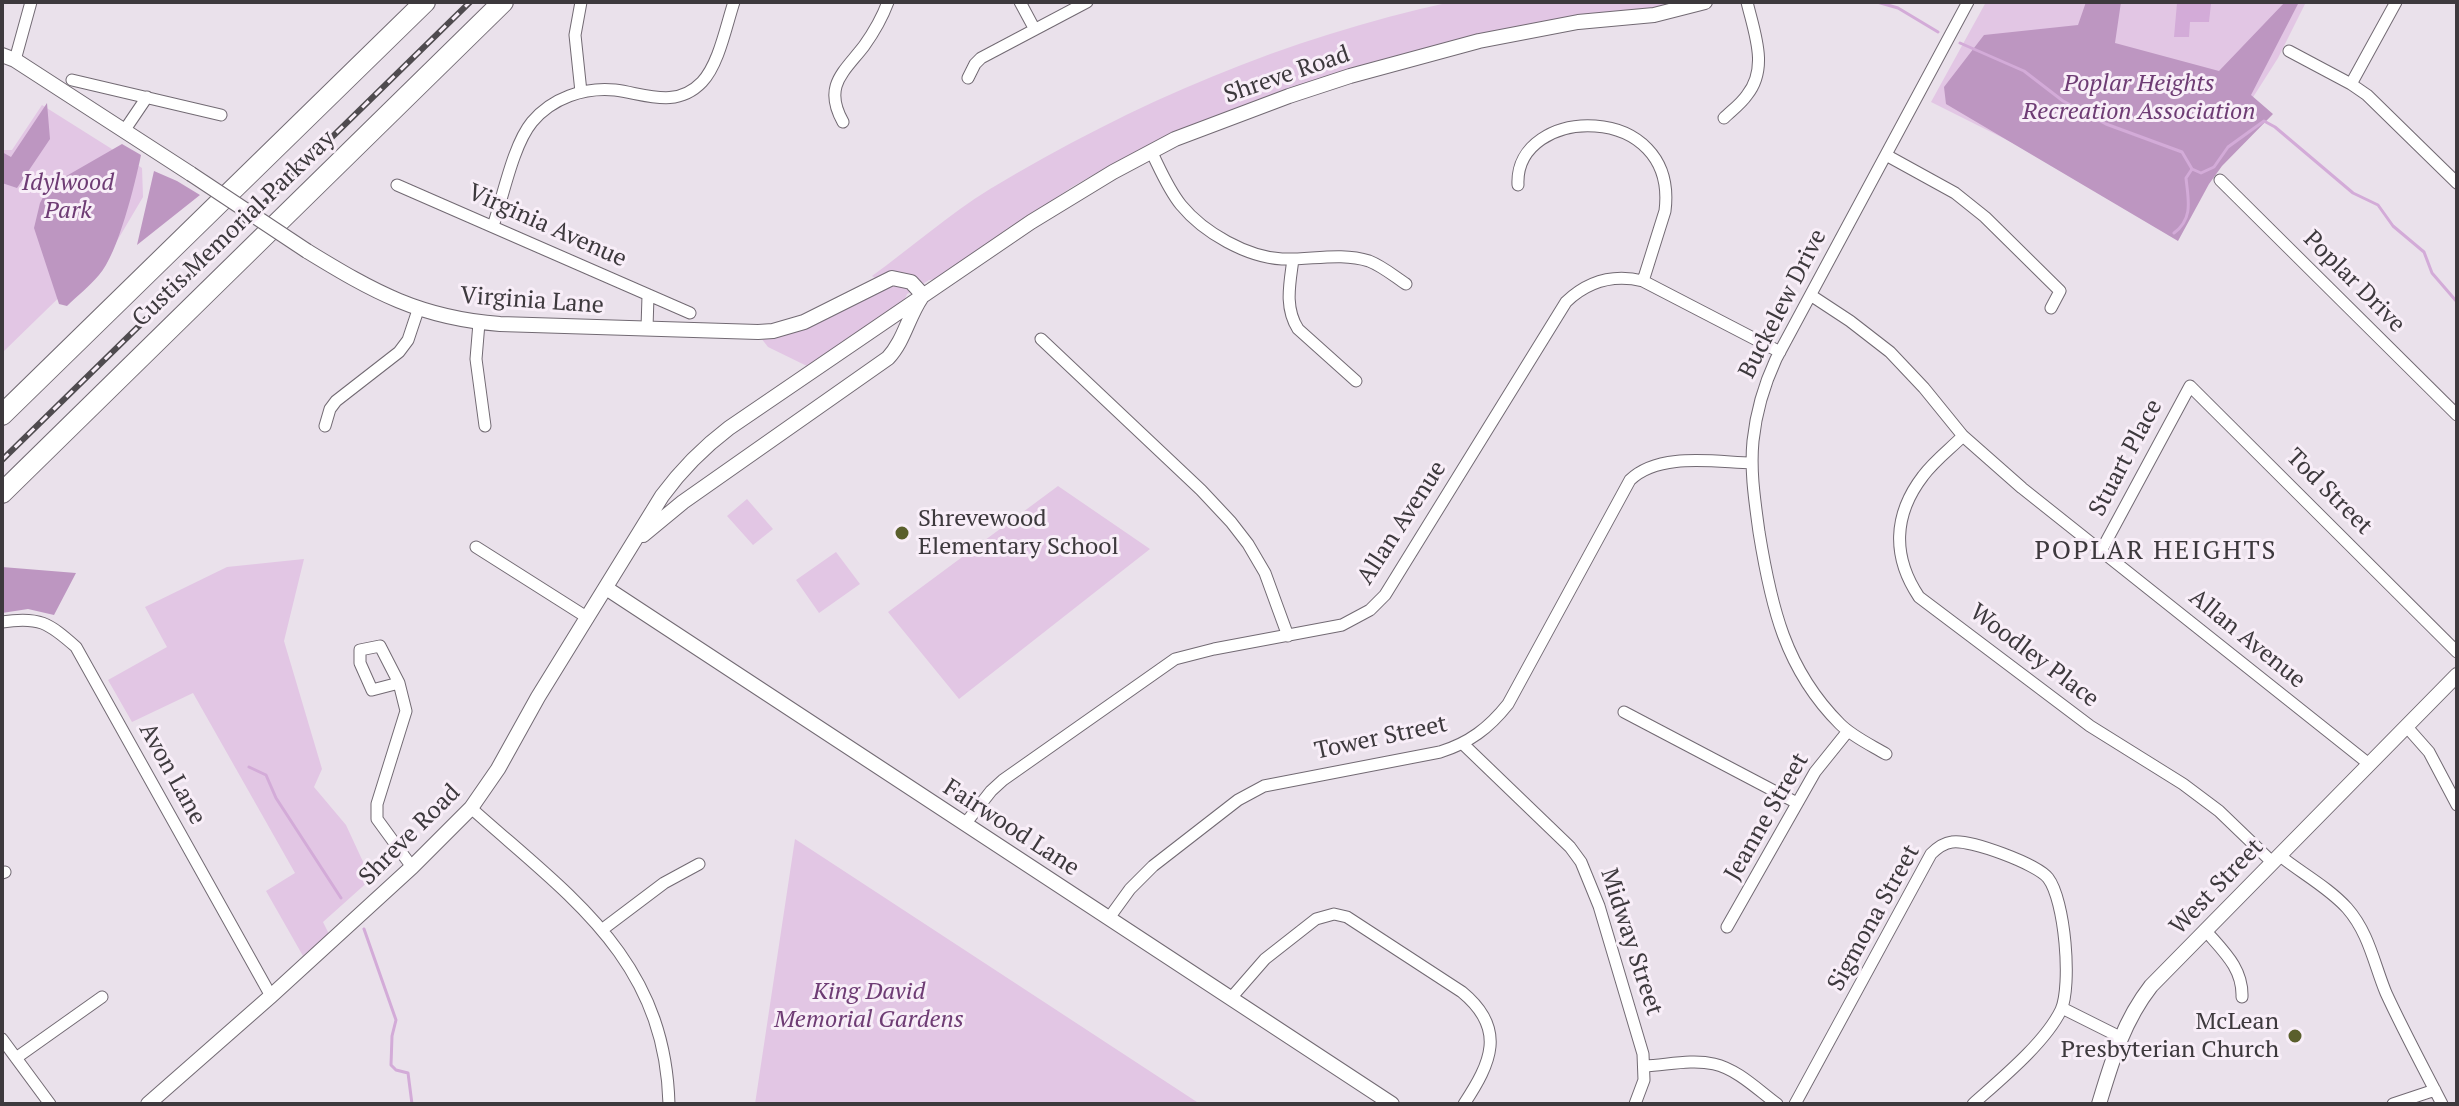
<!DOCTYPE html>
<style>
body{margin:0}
#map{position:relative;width:2459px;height:1106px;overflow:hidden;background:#eae1eb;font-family:"PT Serif",serif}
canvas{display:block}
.frame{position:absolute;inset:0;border:4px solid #3d393d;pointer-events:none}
</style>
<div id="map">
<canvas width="2459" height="1106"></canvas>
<div class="frame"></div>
</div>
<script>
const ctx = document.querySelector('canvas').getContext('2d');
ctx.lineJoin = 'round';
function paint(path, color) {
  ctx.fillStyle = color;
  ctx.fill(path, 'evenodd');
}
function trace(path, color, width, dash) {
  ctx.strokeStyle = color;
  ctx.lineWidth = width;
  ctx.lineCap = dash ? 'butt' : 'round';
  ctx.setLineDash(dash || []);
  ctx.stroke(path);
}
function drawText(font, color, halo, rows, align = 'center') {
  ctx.font = font + ' "PT Serif",serif';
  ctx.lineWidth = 6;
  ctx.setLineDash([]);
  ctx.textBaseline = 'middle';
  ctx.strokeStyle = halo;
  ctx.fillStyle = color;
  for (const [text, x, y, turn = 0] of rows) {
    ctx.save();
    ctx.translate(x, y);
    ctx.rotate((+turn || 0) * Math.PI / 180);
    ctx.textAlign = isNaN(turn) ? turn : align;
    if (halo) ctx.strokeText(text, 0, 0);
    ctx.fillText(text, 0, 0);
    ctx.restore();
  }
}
paint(new Path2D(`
 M 1451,2 L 1689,2 L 1455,42 L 1116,162 L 1072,187 L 937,279 L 929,280 L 907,294 L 905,299 L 809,367 L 768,347 L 761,338 L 886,285 L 872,276 C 911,248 949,214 990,189 C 1135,102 1285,38 1451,2 Z
 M 1986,2 L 2306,2 L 2278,58 L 2173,223 L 1931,102 Z
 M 42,105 L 142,168 L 143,197 L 117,241 L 2,353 L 2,150 L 12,150 Z
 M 1058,486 L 1150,549 L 959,699 L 888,612 Z
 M 747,499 L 773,529 L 753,545 L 727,516 Z
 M 836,552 L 860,584 L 819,613 L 796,580 Z
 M 304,559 L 284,641 L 322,769 L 314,787 L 346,825 L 371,879 L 323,922 L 329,934 L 303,956 L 266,891 L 295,873 L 193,693 L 132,722 L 108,680 L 167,647 L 145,607 L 227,567 Z
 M 795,839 L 1200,1104 L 755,1104 Z`), '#e2c6e4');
paint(new Path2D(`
 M 2086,2 L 2121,2 L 2115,43 L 2219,71 L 2285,2 L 2299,2 L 2251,95 L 2273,114 L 2222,166 L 2209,184 L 2178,241 L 1946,104 L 1944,87 L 1984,35 L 2078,25 Z
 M 47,103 L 50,139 L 17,188 L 2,183 L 2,152 L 11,157 Z
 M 122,144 L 141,155 C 135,184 118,254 99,275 C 90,286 77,296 67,306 L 59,304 L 34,228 L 40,203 L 49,186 Z
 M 154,171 L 177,181 L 200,195 L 137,245 Z
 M 2,567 L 76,573 L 54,615 L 28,609 L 2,613 Z`), '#bd96c1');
paint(new Path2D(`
 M 2177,3 L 2211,4 L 2209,22 L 2190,22 L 2189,37 L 2174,37 Z`), '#d3abd8');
trace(new Path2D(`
 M 1877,2 L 1898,8 L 1938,32
 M 1960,43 L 2024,71 L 2063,101 L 2106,124 L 2182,152 L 2192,169 L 2201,173 L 2214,167 L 2228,147 L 2264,121 L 2275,127 L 2353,193 L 2378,205 L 2393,226 L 2424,252 L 2432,273 L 2457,302
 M 2174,233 C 2194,218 2188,199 2186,178 L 2192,169
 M 249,767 L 266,775 L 276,798 L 341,898
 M 364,929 L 396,1020 L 392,1036 L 391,1065 L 396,1070 L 408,1073 L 412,1104`), '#d3abd8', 3);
const street = new Path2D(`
 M 1020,2 L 1034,28
 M 2289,51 L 2351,84 L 2367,95 L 2457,183
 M 15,60 L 31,2
 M 968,78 L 975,64 L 981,58 L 1087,2
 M 72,80 L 221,115
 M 2351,84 L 2396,2
 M 581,92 L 575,35 L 581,2
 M 1724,118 C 1731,111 1741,104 1747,95 C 1769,68 1754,32 1747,2
 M 843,122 C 823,86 843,73 864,46 C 874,32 882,18 888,2
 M 124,131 L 147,97
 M 1151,151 C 1160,169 1168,189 1181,205 C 1204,233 1247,257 1282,259 C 1311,260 1341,252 1369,261 C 1382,266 1394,276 1406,284
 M 1886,155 L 1955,193 L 1985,217 L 2060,291 L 2051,308
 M 2220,180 L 2457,415
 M 397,185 L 690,313
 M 1518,185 C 1514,104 1679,100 1665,211 L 1643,281
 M 493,226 C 503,197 513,145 532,122 C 552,98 584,87 615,90 C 646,94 676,109 702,82 C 719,64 726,26 734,2
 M 1293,259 C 1290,283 1284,307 1298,329 L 1356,381
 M 1812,296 L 1850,321 L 1890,352 L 1924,388 L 1963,436 L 2022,488 L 2369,764
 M 479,323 L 476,359 L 485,426
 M 647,328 L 648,296
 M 1041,339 L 1201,490 L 1231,522 L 1248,544 L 1265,573 L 1288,636
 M 325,426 L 330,409 L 336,401 L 399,352 L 408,340 L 418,310
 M 1963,436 C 1950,449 1934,461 1923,476 C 1893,515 1892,557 1919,597 L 2090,726 L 2183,784 L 2219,811 L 2272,862
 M 476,547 L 588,618
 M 2101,551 L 2190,386 L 2457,652
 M 2,622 C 39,616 49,623 76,647 L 271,996
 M 380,646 L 399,683 L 372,690 L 360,663 L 360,650 Z
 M 399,683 L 406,711 L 377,804 L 377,819 L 412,867
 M 1624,712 L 1797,803
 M 2406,726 L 2429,752 L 2457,805
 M 1463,744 L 1570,847 L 1581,862 L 1599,906 L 1643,1054 L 1644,1080 L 1635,1104
 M 1886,754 C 1871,745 1853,737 1840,724 C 1785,669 1771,606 1759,532 C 1755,502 1750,472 1753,441 C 1756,412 1764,385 1776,359 L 1968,2
 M 471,808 C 569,896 665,958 669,1104
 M 965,824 L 991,791 L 1003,780 L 1175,659 L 1214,649 L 1342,625 L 1370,610 L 1385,595 L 1566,302 C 1588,281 1614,274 1643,281 L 1780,352
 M 2279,855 C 2301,873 2328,887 2347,908 C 2369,933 2374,964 2386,993 C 2403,1030 2423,1067 2442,1104
 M 2,873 L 5,872
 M 1109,918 L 1130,889 L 1153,866 L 1238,800 L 1264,786 L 1440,752 C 1469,743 1489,728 1508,704 L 1630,480 C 1659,452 1714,462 1752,463
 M 1727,927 L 1815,772 L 1848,731
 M 603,929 L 664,883 L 699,864
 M 2205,930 C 2223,951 2243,968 2242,997
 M 1231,998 L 1265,959 L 1316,919 L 1334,914 L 1347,917 L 1462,992 C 1507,1029 1491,1063 1464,1104
 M 2062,1008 L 2120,1037
 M 2,1039 L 50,1104
 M 16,1058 L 102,997
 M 1645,1066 C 1667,1065 1692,1059 1714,1064 C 1737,1069 1758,1090 1777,1104
 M 1795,1104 L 1931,854 C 1937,848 1944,843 1952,842 C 1970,839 2037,864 2048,878 C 2065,900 2072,985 2061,1010 C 2045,1043 2001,1079 1973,1104
 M 2393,1104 L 2435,1090`);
const secondary = new Path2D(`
 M 2,55 L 15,60 L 191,174
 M 307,251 C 374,292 420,318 500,324 L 758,332 L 773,331 L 804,322 L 892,278 L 911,282 L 923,295
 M 643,535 L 683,502 L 888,358 C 904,341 908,317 921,298
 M 606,588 L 1392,1104
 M 148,1104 L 271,996 L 412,867 L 471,808 L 498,769 L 538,697 L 662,496 C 681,470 704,447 729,428 L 1031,222 L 1113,172 L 1175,139 L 1289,96 L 1350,76 L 1479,41 L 1578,22 L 1654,15 L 1705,2
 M 2099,1104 C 2112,1061 2123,1022 2151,986 L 2457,675`);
const highway = new Path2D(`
 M 2,415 L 425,2
 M 2,493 L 503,2`);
trace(street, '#726a73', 13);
trace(secondary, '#726a73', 16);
trace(highway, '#726a73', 22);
trace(street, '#fff', 11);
trace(secondary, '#fff', 14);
trace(highway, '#fff', 20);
const rail = new Path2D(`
 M 2,460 L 470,2`);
trace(rail, '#4f4b4f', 6);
trace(rail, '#f8eef8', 3, [9]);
const secondaryBridge = new Path2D(`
 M 191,174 L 307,251`);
trace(secondaryBridge, '#726a73', 16, []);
trace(secondaryBridge, '#fff', 14);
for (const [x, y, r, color] of [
 [902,533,8,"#5a5f2c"],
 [2295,1036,8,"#5a5f2c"]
]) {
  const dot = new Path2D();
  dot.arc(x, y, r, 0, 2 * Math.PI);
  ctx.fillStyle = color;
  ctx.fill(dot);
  trace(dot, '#f8eef8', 3);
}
drawText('24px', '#3d393d', '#f8eef8', [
 ["Shreve Road",1287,75,-19],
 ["Virginia Avenue",547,226,24],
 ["Custis Memorial Parkway",234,229,-44],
 ["Poplar Drive",2354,282,45],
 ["Virginia Lane",532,301,4],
 ["Buckelew Drive",1783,304,-63],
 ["Stuart Place",2126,458,-62],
 ["Tod Street",2329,492,45],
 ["Allan Avenue",1402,523,-57],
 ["Allan Avenue",2247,639,39],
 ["Woodley Place",2034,656,37],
 ["Tower Street",1381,738,-12],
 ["Avon Lane",172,774,61],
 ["Jeanne Street",1767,817,-60],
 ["Fairwood Lane",1011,828,33],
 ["Shreve Road",410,835,-45],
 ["West Street",2217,887,-46],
 ["Sigmona Street",1874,918,-61],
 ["Midway Street",1631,942,72]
]);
drawText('italic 24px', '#6e3c74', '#f8eef8', [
 ["Poplar Heights",2139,84],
 ["Recreation Association",2139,112],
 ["Idylwood",68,183],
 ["Park",68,211],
 ["King David",869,992],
 ["Memorial Gardens",869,1020]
]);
drawText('24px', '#3d393d', '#f8eef8', [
 ["Shrevewood",918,519],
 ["Elementary School",918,547],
 ["McLean",2279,1022,"right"],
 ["Presbyterian Church",2279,1050,"right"]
], 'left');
ctx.letterSpacing = '2px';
drawText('26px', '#3d393d', '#f8eef8', [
 ["POPLAR HEIGHTS",2156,552]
]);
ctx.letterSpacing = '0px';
</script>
